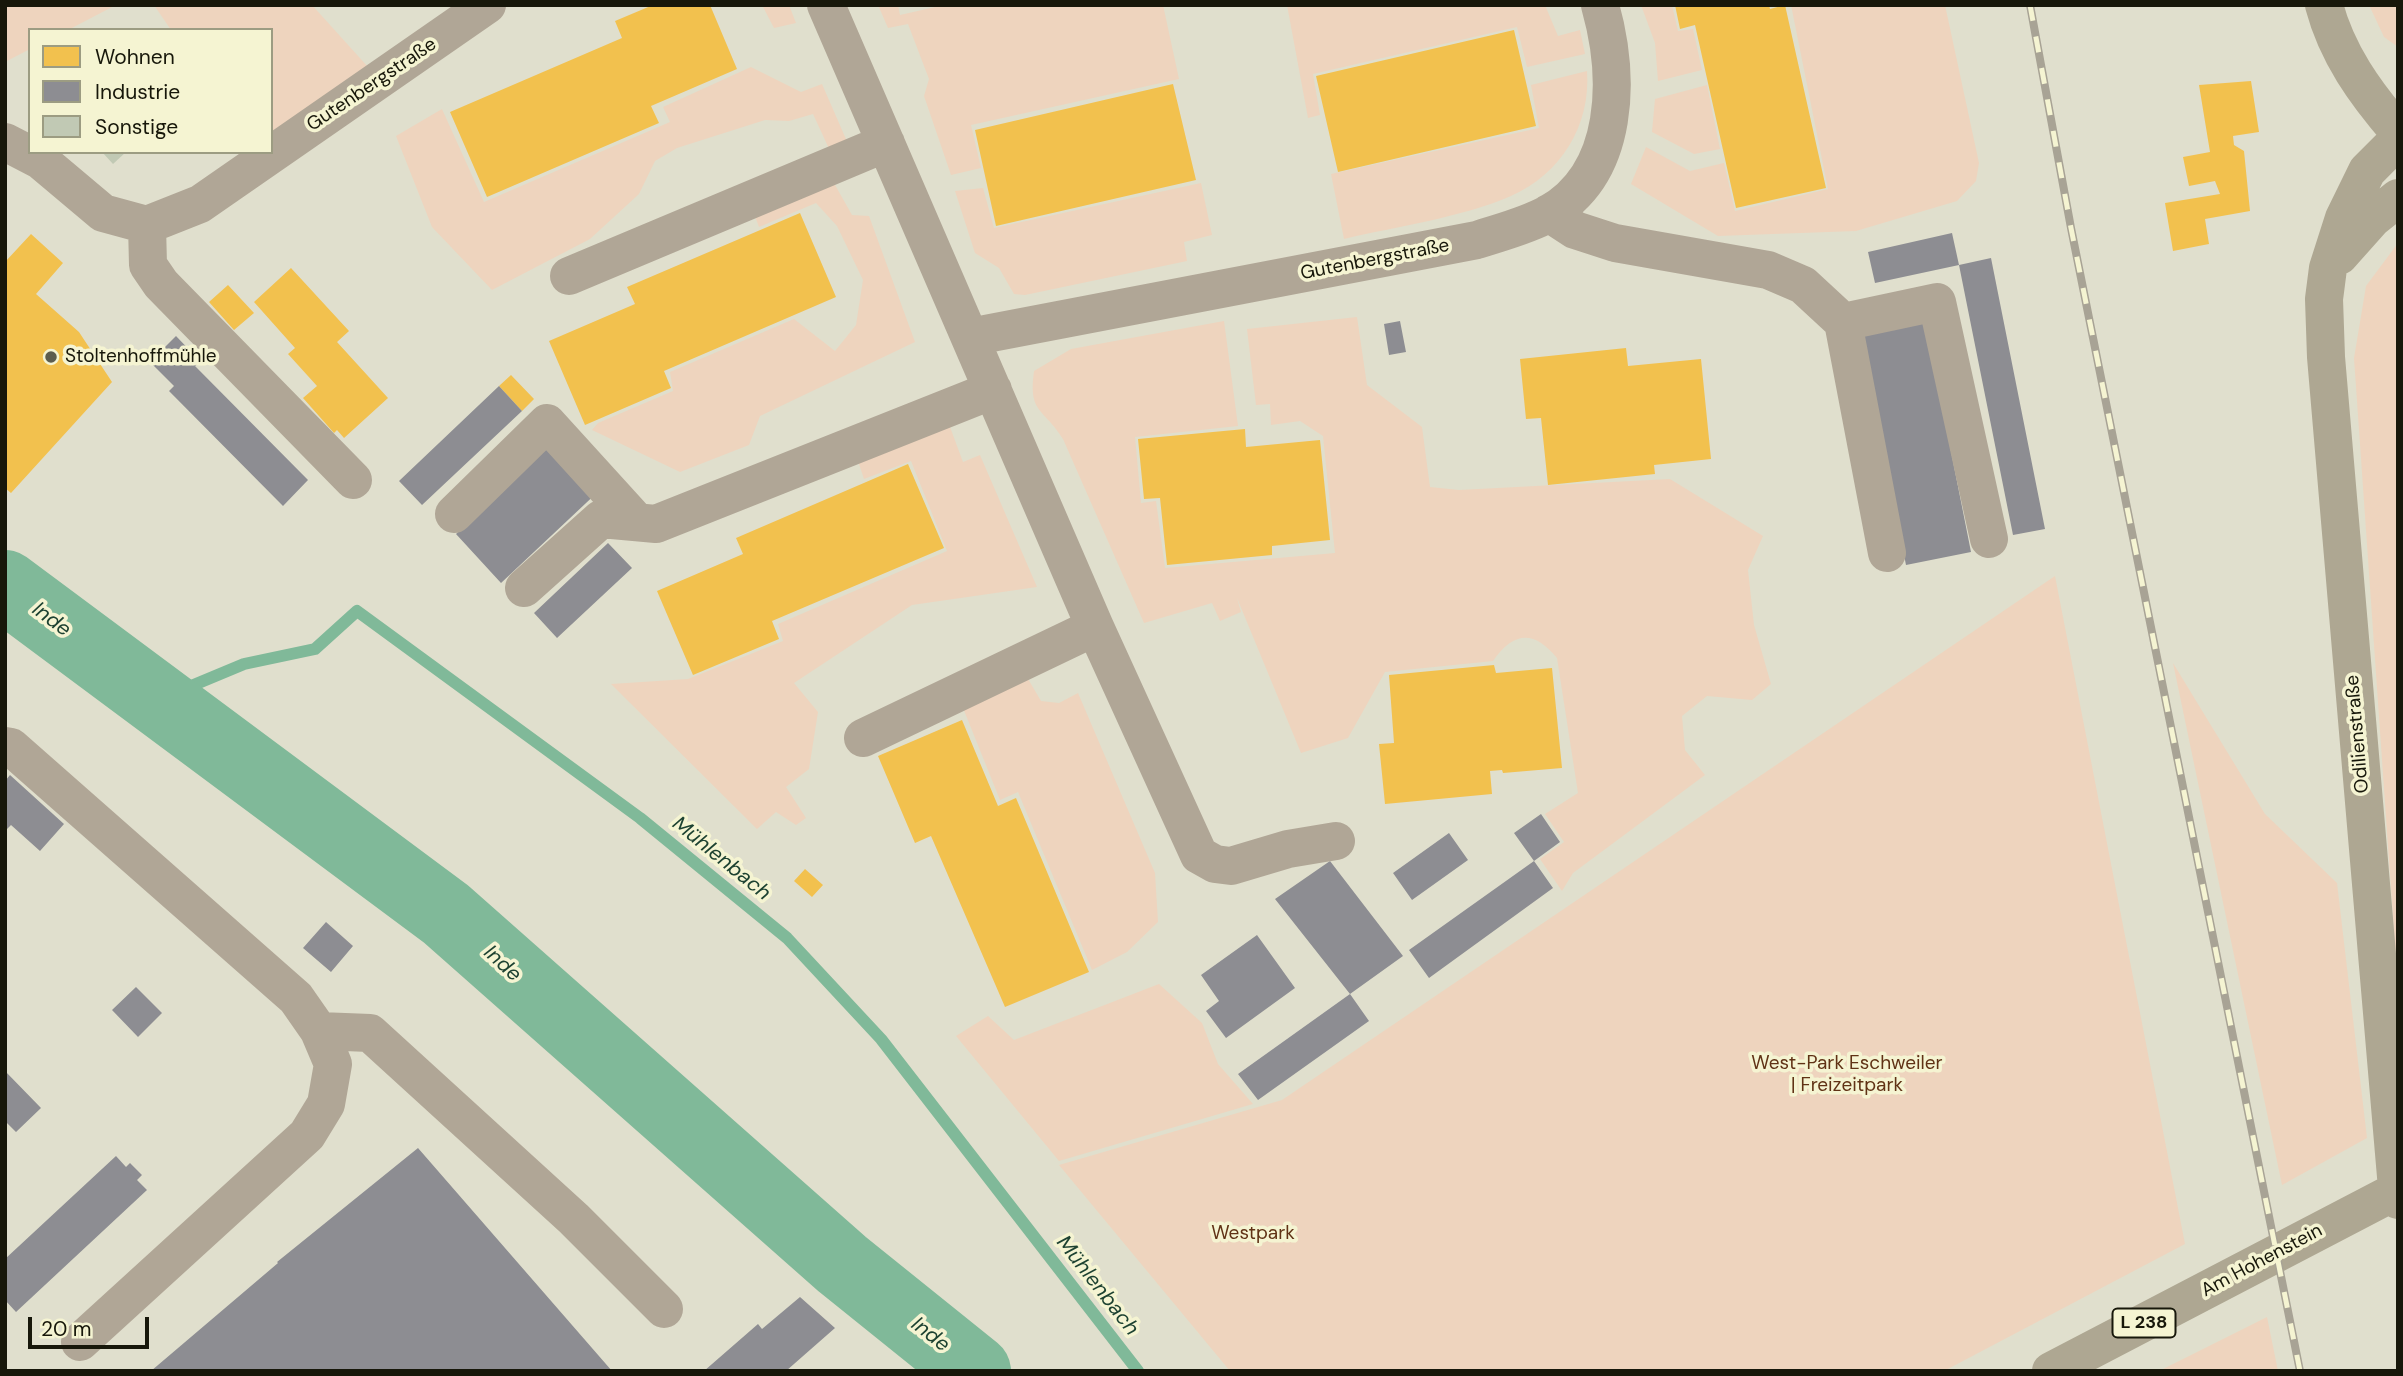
<!DOCTYPE html>
<meta charset="utf-8">
<style>
body{margin:0}
#map{position:relative;width:2403px;height:1376px;overflow:hidden;background:#e0dfcd;font-family:"DM Sans",sans-serif}
canvas{display:block}
.frame{position:absolute;inset:0;border:7px solid #17170a;pointer-events:none}
.legend{position:absolute;left:28px;top:28px;width:245px;height:126px;box-sizing:border-box;background:#f5f4d2;border:2px solid #9c9c82;margin:0;padding:9px 12px;list-style:none;font-size:21px;color:#17170a}
.legend li{display:flex;align-items:center;gap:14px;height:35px}
.legend b{width:35px;border:2px solid #9c9c82}
.scale{position:absolute;left:28px;top:1317px;width:121px;height:32px;box-sizing:border-box;border:4px solid #17170a;border-top:0;padding-left:9px;font-size:21px;line-height:24px;white-space:nowrap;color:#17170a;-webkit-text-stroke:5px #f5f4d2;paint-order:stroke}
</style>
<div id="map">
<canvas width="2403" height="1376"></canvas>
<div class="frame"></div>
<ul class="legend">
<li><b style="height:19px;background:#f2c14e"></b>Wohnen</li>
<li><b style="height:19px;background:#8d8d92"></b>Industrie</li>
<li><b style="height:19px;background:#c1c9b4"></b>Sonstige</li>
</ul>
<div class="scale">20 m</div>
</div>
<script>
const ctx = document.querySelector('canvas').getContext('2d');
ctx.lineJoin = 'round';
function paint(path, color) {
  ctx.fillStyle = color;
  ctx.fill(path, 'evenodd');
}
function trace(path, color, width, dash) {
  ctx.strokeStyle = color;
  ctx.lineWidth = width;
  ctx.lineCap = dash ? 'butt' : 'round';
  ctx.setLineDash(dash || []);
  ctx.stroke(path);
}
function drawText(font, color, halo, rows, align = 'center') {
  ctx.font = font + ' "DM Sans",sans-serif';
  ctx.lineWidth = 7;
  ctx.setLineDash([]);
  ctx.textBaseline = 'middle';
  ctx.strokeStyle = halo;
  ctx.fillStyle = color;
  for (const [text, x, y, turn = 0] of rows) {
    ctx.save();
    ctx.translate(x, y);
    ctx.rotate((+turn || 0) * Math.PI / 180);
    ctx.textAlign = isNaN(turn) ? turn : align;
    if (halo) ctx.strokeText(text, 0, 0);
    ctx.fillText(text, 0, 0);
    ctx.restore();
  }
}
paint(new Path2D(`
 M 5,5 L 116,5 L 68,30 L 30,30 L 30,49 L 5,62 Z
 M 154,5 L 312,5 L 368,67 L 271,135 L 271,30 L 171,30 Z
 M 762,5 L 789,5 L 796,23 L 774,28 Z
 M 878,5 L 898,5 L 900,15 L 944,5 L 1163,5 L 1179,79 L 971,125 L 981,168 L 951,175 L 924,96 L 929,79 L 908,24 L 888,28 Z
 M 1287,5 L 1545,5 L 1558,36 L 1580,30 L 1585,54 L 1527,67 L 1517,27 L 1313,74 L 1320,115 L 1308,118 Z
 M 1641,5 L 1672,5 L 1678,31 L 1693,29 L 1702,70 L 1658,81 L 1655,43 Z
 M 1791,5 L 1945,5 L 1979,163 L 1976,181 L 1957,201 L 1856,231 L 1718,236 L 1631,184 L 1646,147 L 1690,171 L 1724,163 L 1735,211 L 1828,189 Z
 M 2369,5 L 2398,5 L 2398,47 L 2384,37 Z
 M 751,67 L 801,92 L 822,84 L 849,146 L 831,153 L 813,114 L 789,121 L 765,120 L 677,148 L 655,161 L 639,194 L 590,239 L 492,290 L 432,227 L 396,136 L 442,109 L 484,202 L 670,122 L 663,107 Z
 M 1587,71 C 1591,125 1561,174 1511,196 C 1460,218 1398,226 1344,239 L 1331,174 L 1539,128 L 1531,85 Z
 M 1707,85 L 1720,149 L 1694,154 L 1652,132 L 1655,99 Z
 M 830,176 L 852,215 L 869,216 L 915,342 L 760,416 L 749,445 L 680,472 L 592,430 L 598,423 L 673,391 L 670,372 L 794,319 L 835,351 L 856,325 L 863,280 L 837,226 L 816,203 L 759,227 L 753,211 Z
 M 1201,183 L 1212,235 L 1184,242 L 1187,261 L 1025,295 L 1014,294 L 999,268 L 975,253 L 955,191 L 983,188 L 994,228 Z
 M 2398,243 L 2398,989 L 2354,358 L 2366,286 Z
 M 1357,317 L 1367,385 L 1422,427 L 1430,487 L 1459,490 L 1670,479 L 1763,536 L 1748,570 L 1754,625 L 1771,684 L 1752,700 L 1707,696 L 1682,716 L 1685,750 L 1705,775 L 1573,873 L 1562,891 L 1540,859 L 1564,842 L 1545,814 L 1578,793 L 1557,658 C 1534,630 1514,631 1493,661 L 1385,672 L 1348,738 L 1301,753 L 1237,598 L 1241,612 L 1220,621 L 1212,603 L 1144,623 L 1063,439 C 1044,408 1028,414 1034,371 L 1071,349 L 1224,321 L 1238,426 L 1135,437 L 1141,503 L 1156,501 L 1165,568 L 1335,553 L 1323,436 L 1300,421 L 1271,425 L 1270,404 L 1256,405 L 1247,329 Z
 M 950,427 L 963,462 L 980,455 L 1037,587 L 912,605 L 794,683 L 818,712 L 809,769 L 786,787 L 806,818 L 796,825 L 776,812 L 757,829 L 611,684 L 688,679 L 783,641 L 778,624 L 947,551 L 911,461 L 864,479 L 858,461 Z
 M 2055,576 L 2185,1244 L 1944,1371 L 1230,1371 L 1059,1165 L 1282,1100 Z
 M 2173,663 L 2265,814 L 2337,883 L 2367,1138 L 2282,1185 Z
 M 1024,672 L 1041,701 L 1059,703 L 1078,693 L 1155,873 L 1158,922 L 1127,952 L 1092,970 L 1018,792 L 1000,800 L 961,703 Z
 M 1159,984 L 1202,1023 L 1218,1064 L 1253,1104 L 1059,1161 L 956,1036 L 988,1016 L 1014,1040 Z
 M 2267,1317 L 2278,1371 L 2159,1371 Z`), '#eed4be');
paint(new Path2D(`
 M 653,5 L 710,5 L 737,69 L 651,106 L 659,123 L 487,197 L 450,112 L 622,38 L 615,21 Z
 M 1675,5 L 1769,5 L 1770,9 L 1785,5 L 1826,188 L 1736,208 L 1695,25 L 1680,29 Z
 M 1514,30 L 1536,126 L 1338,172 L 1316,76 Z
 M 2251,81 L 2259,132 L 2233,136 L 2234,145 L 2244,151 L 2250,211 L 2205,219 L 2209,244 L 2173,251 L 2165,203 L 2220,194 L 2215,181 L 2189,186 L 2183,157 L 2210,152 L 2199,85 Z
 M 1173,84 L 1196,180 L 996,226 L 975,130 Z
 M 800,213 L 836,297 L 664,371 L 671,388 L 585,425 L 549,341 L 635,304 L 627,287 Z
 M 31,234 L 63,263 L 36,294 L 79,332 L 112,382 L 11,493 L 5,488 L 5,262 Z
 M 291,268 L 349,331 L 337,342 L 388,398 L 344,438 L 337,430 L 334,433 L 303,398 L 317,386 L 288,354 L 295,348 L 254,302 Z
 M 228,285 L 254,313 L 234,330 L 209,302 Z
 M 1626,348 L 1628,366 L 1701,359 L 1711,459 L 1654,465 L 1655,474 L 1548,485 L 1541,418 L 1526,419 L 1520,359 Z
 M 511,375 L 534,399 L 522,411 L 499,386 Z
 M 1245,429 L 1246,447 L 1320,440 L 1330,540 L 1272,546 L 1272,555 L 1167,565 L 1160,498 L 1144,499 L 1138,439 Z
 M 908,464 L 944,548 L 772,621 L 779,639 L 693,675 L 657,591 L 743,554 L 736,538 Z
 M 1494,665 L 1496,673 L 1552,668 L 1562,768 L 1503,773 L 1502,770 L 1490,771 L 1492,794 L 1385,804 L 1379,744 L 1394,743 L 1389,675 Z
 M 962,720 L 998,806 L 1016,798 L 1089,972 L 1005,1007 L 931,836 L 915,843 L 878,756 Z
 M 805,869 L 823,885 L 812,897 L 794,881 Z`), '#f2c14e');
paint(new Path2D(`
 M 1952,233 L 1959,265 L 1875,283 L 1868,252 Z
 M 1991,258 L 2045,529 L 2013,535 L 1959,265 Z
 M 1924,315 L 1971,552 L 1906,565 L 1859,328 Z
 M 1400,321 L 1406,352 L 1389,355 L 1384,324 Z
 M 176,336 L 200,361 L 195,366 L 308,480 L 283,506 L 169,391 L 174,386 L 150,362 Z
 M 499,386 L 522,411 L 422,505 L 399,481 Z
 M 556,440 L 602,488 L 501,583 L 456,534 Z
 M 608,543 L 632,568 L 557,638 L 534,613 Z
 M 10,775 L 64,824 L 40,851 L 11,825 L 5,831 L 5,781 Z
 M 1541,814 L 1560,842 L 1534,861 L 1553,888 L 1429,978 L 1409,950 L 1534,861 L 1514,833 Z
 M 1449,833 L 1468,860 L 1412,900 L 1393,873 Z
 M 1330,861 L 1403,956 L 1350,994 L 1275,899 Z
 M 326,922 L 353,946 L 331,972 L 303,948 Z
 M 1257,935 L 1295,988 L 1226,1038 L 1206,1011 L 1219,1001 L 1201,975 Z
 M 136,987 L 162,1013 L 138,1037 L 112,1010 Z
 M 1350,994 L 1369,1021 L 1258,1100 L 1238,1074 Z
 M 5,1071 L 41,1108 L 16,1132 L 5,1121 Z
 M 418,1148 L 612,1371 L 151,1371 L 278,1263 L 277,1262 Z
 M 116,1156 L 126,1167 L 130,1163 L 142,1175 L 137,1180 L 147,1190 L 16,1312 L 5,1300 L 5,1259 Z
 M 800,1297 L 835,1328 L 786,1371 L 704,1371 L 758,1324 L 762,1329 Z`), '#8d8d92');
trace(new Path2D(`
 M 160,699 L 244,664 L 315,649 L 357,611 L 640,818 L 787,938 L 881,1039 L 1138,1371`), '#80b999', 12);
trace(new Path2D(`
 M 5,586 L 446,914 L 842,1264 L 975,1371`), '#80b999', 72);
paint(new Path2D(`
 M 102,152 L 126,152 L 113,164 Z`), '#c1c9b4');
trace(new Path2D(`
 M 826,5 L 1095,627 L 1199,855 L 1215,864 L 1231,866 L 1288,849 L 1336,841
 M 5,142 L 40,160 L 103,213 L 147,225 L 200,204 L 487,5
 M 1549,213 L 1575,230 L 1615,243 L 1768,270 L 1803,285 L 1843,322 L 1887,553
 M 147,225 L 148,265 L 161,284 L 353,480
 M 569,276 L 886,143
 M 1843,322 L 1937,302 L 1989,539
 M 970,337 L 1477,240 C 1501,232 1526,226 1548,214 C 1621,173 1620,76 1600,5
 M 454,514 L 547,423 L 637,522
 M 524,588 L 601,519 L 656,524 L 993,390
 M 863,738 L 1095,627
 M 5,746 L 11,747 L 296,998 L 319,1031 L 333,1064 L 326,1104 L 307,1135 L 80,1342
 M 319,1031 L 370,1033 L 574,1219 L 664,1309`), '#b0a696', 38);
trace(new Path2D(`
 M 2324,5 C 2337,54 2365,93 2398,131
 M 2398,140 L 2367,171 L 2344,218 L 2328,268 L 2324,299 L 2326,357 L 2398,1200
 M 2339,256 L 2372,219 L 2398,198
 M 2051,1371 L 2398,1190`), '#aea792', 38);
const rail = new Path2D(`
 M 2030,5 L 2071,228 L 2300,1371`);
trace(rail, '#a8a395', 8);
trace(rail, '#f5f4d2', 5, [16]);
for (const [x, y, r, color] of [
 [51,357,7,"#5d5d4e"]
]) {
  const dot = new Path2D();
  dot.arc(x, y, r, 0, 2 * Math.PI);
  ctx.fillStyle = color;
  ctx.fill(dot);
  trace(dot, '#f5f4d2', 2.5);
}
for (const [x, y, w] of [
 [2144,1323,63]
]) {
  const box = new Path2D();
  box.roundRect(x - w / 2, y - 14.5, w, 29, 5);
  ctx.fillStyle = '#f5f4d2';
  ctx.fill(box);
  trace(box, '#17170a', 2);
}
drawText('bold 18px', '#17170a', null, [
 ["L 238",2144,1323]
]);
drawText('19px', '#17170a', '#f5f4d2', [
 ["Gutenbergstraße",372,85,-34],
 ["Gutenbergstraße",1375,260,-11],
 ["Odilienstraße",2358,734,-95],
 ["Am Hohenstein",2262,1261,-28]
]);
drawText('19px', '#17170a', '#f5f4d2', [
 ["Stoltenhoffmühle",65,357]
], 'left');
drawText('19px', '#603215', '#f5f4d2', [
 ["West-Park Eschweiler",1847,1064],
 ["| Freizeitpark",1847,1086],
 ["Westpark",1253,1234]
]);
drawText('italic 21px', '#1d4231', '#f5f4d2', [
 ["Inde",51,620,37],
 ["Mühlenbach",721,859,39],
 ["Inde",502,964,42],
 ["Mühlenbach",1097,1286,52],
 ["Inde",930,1335,38]
]);
</script>
